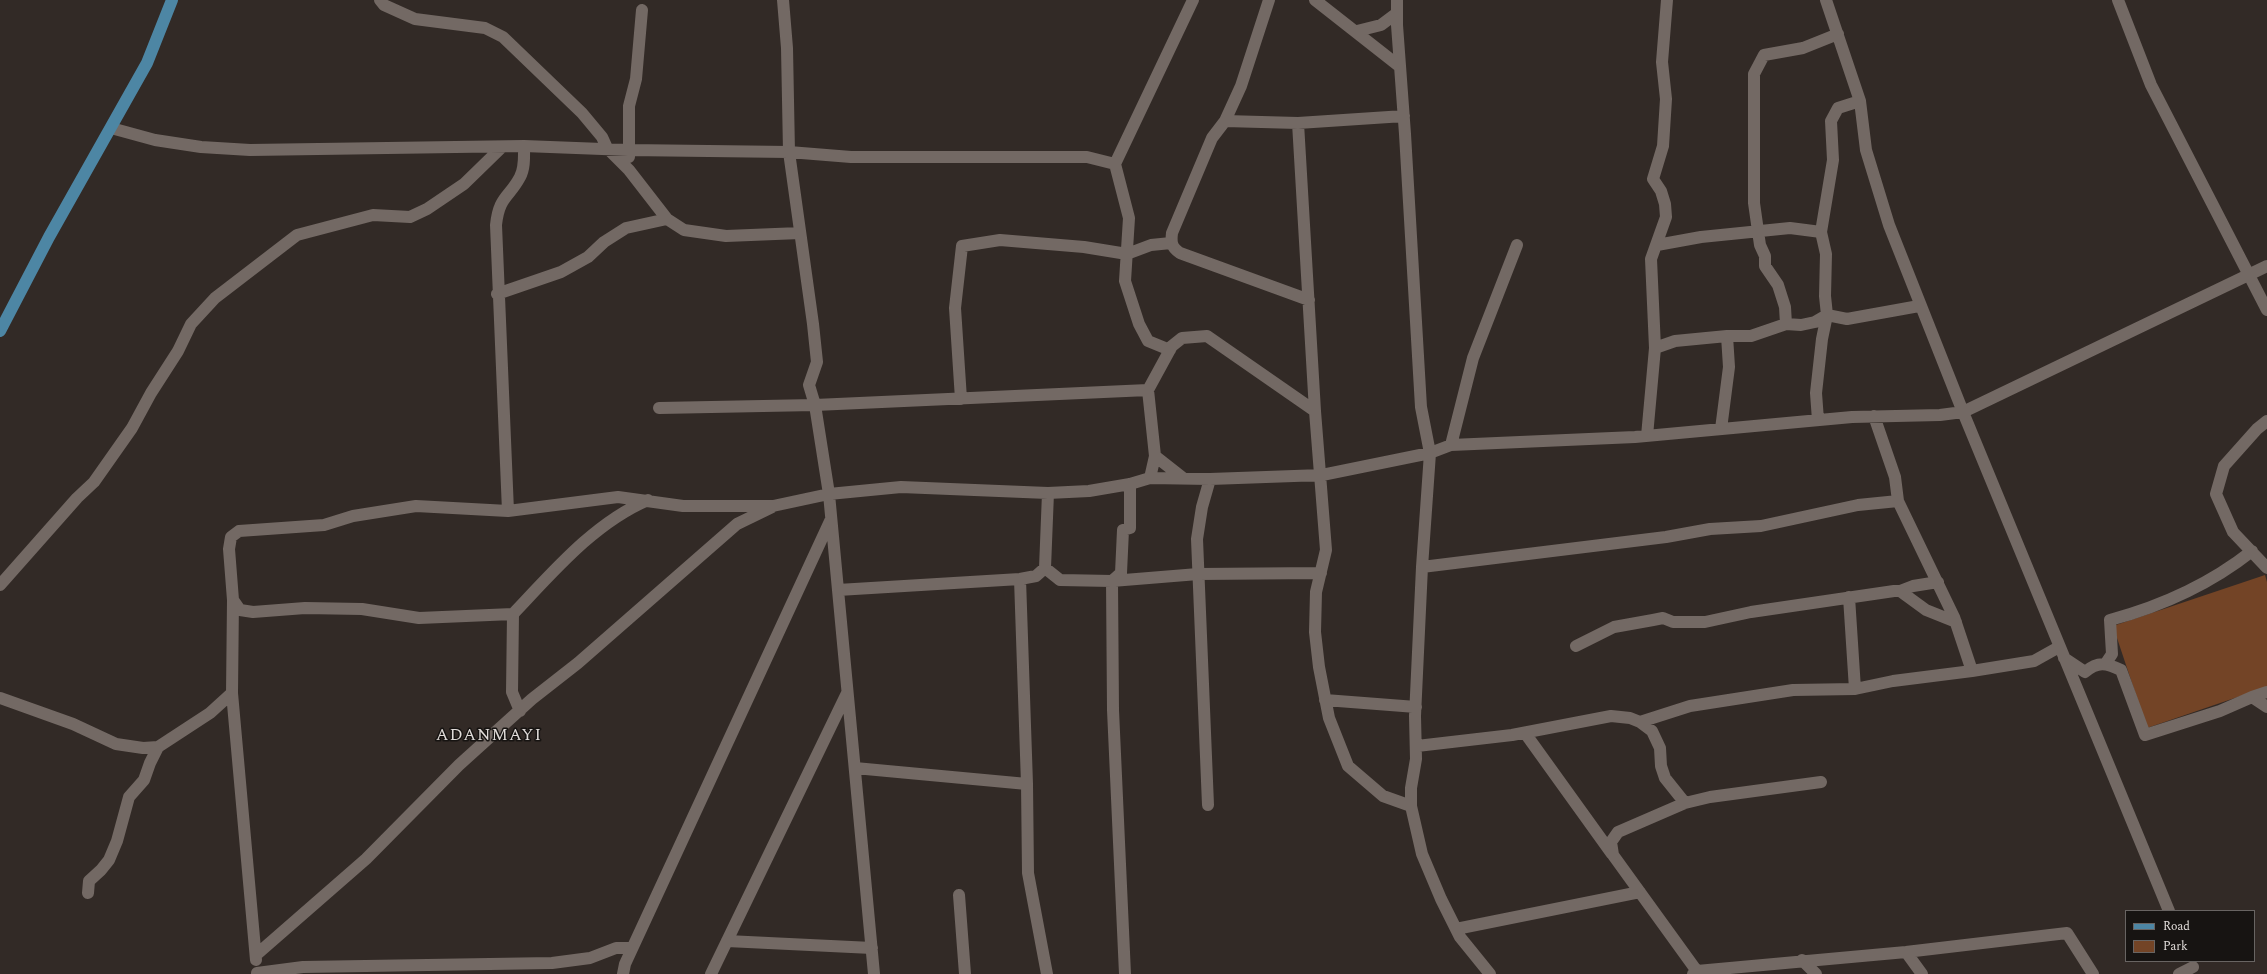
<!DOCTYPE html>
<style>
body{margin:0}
#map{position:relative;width:2267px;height:974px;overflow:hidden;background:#322a26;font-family:Spectral,serif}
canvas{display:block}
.legend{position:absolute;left:2125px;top:910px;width:130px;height:52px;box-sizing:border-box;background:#171412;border:1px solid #686462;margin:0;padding:5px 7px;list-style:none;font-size:12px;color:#e1dcd9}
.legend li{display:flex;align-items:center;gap:8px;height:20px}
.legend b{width:20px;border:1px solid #686462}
</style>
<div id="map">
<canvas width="2267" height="974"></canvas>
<ul class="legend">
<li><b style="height:5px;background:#4d86a4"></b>Road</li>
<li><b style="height:11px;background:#734426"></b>Park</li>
</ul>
</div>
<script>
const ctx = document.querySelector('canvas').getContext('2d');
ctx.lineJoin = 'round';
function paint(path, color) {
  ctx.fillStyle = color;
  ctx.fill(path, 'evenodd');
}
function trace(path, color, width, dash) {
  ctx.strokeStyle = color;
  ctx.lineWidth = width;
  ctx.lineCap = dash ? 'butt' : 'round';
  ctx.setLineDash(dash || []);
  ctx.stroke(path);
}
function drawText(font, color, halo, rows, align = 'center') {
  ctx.font = font + ' Spectral,serif';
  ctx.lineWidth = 3;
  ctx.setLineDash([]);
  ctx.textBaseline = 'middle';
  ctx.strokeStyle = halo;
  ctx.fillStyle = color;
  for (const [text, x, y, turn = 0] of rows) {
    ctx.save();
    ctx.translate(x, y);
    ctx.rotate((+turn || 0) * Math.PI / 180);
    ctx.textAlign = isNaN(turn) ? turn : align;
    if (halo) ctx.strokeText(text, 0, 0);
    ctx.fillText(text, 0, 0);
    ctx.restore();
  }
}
paint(new Path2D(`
 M 2265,575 L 2267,582 L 2267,687 L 2147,728 L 2113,626 Z`), '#734426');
trace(new Path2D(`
 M 380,0 L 384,5 L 415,19 L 485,28 L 503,37 L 582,113 L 602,137 L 607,148 L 629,170 L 667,219 L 684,230 L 726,236 L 800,233
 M 783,0 L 787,48 L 789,152 L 813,324 L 817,362 L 809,385 L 815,405 L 829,494 L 874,974
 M 1269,0 L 1241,86 L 1225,121 L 1212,138 L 1172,233 C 1171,242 1171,247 1180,253 L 1309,300
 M 1315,0 L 1399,66
 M 1397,0 L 1397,25 L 1405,134 L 1421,407 L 1430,453 L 1422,567 L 1415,716 L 1416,759 L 1411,788 L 1411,806 L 1422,854 L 1441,899 L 1460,937 L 1490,974
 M 2118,0 L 2151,85 L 2267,310
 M 1357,31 L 1381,25 L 1397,13
 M 1225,121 L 1298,123 L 1404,116
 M 1298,123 L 1315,411 L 1326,550 L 1316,592 L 1315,632 L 1319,667 L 1329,718 L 1348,766 L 1383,796 L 1411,806
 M 111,128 L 155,140 L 201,147 L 250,150 L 524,146 L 628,150 L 789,152 L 851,157 L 1087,157 L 1115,164
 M 629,157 L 629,106 L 636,79 L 642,10
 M 1657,245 L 1701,237 L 1790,228 L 1821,232 L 1833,160 L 1831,121 L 1838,108 L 1860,101
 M 497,294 L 561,272 L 588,257 L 604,242 L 626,228 L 667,219
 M 1786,324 L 1785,307 L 1778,285 L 1765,266 L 1765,256 L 1760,245 L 1754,203 L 1754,74 L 1764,55 L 1803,48 L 1838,34
 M 1655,348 L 1675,341 L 1727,336 L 1751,336 L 1786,324 L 1801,325 L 1815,322 L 1827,315 L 1847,319 L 1919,306
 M 1170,350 L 1148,341 L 1139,324 L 1125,281 L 1129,218 L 1115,164 L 1193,0
 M 961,399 L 955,308 L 962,246 L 1000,240 L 1084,247 L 1127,254 L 1151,245 L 1171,243
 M 659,408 L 815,405 L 1148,390
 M 1818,420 L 1816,393 L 1822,339 L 1827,315 L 1825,296 L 1826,254 L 1821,232
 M 2267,421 L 2257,429 L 2224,466 L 2216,494 L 2233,532 L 2267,568
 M 1721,429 L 1729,367 L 1727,336
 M 1647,436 L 1655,348 L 1651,259 L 1666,217 L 1665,204 L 1661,191 L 1653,179 L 1663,146 L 1666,99 L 1662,62 L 1667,0
 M 1451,445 L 1473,358 L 1517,245
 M 1155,456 L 1183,478
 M 1150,478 L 1155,456 L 1148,390 L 1172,346 L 1182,338 L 1207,336 L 1315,411
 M 648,500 C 594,523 553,572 513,614 L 419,618 L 362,609 L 305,608 L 253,612 L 240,610 L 233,600 L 229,549 L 231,537 L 239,531 L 324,525 L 353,516 L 416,506 L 508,511 L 618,497 L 683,506 L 773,506 L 829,494 L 901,487 L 1048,493 L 1089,491 L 1130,484 L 1150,478 L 1210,479 L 1322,475 L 1430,453 L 1451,445 L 1635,437 L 1852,417 L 1940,415 L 1963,412 L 1889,225 L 1866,150 L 1860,101 L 1826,0
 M 508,511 L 496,225 C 499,196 509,198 520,177 C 525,168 524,156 524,146
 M 1422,567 L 1666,537 L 1710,529 L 1761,526 L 1858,505 L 1898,501 L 1895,477 L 1874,416
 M 1045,568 L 1060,580 L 1112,581 L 1198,574 L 1321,573
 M 1020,579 L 1027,784 L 1028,873 L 1047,974
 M 0,585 L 77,498 L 94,482 L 132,428 L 151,393 L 178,351 L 191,324 L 215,298 L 297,235 L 373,215 L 410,217 L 427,209 L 464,184 L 502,147
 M 838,590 L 1020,579 L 1036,576 L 1045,568 L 1048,493
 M 1900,591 L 1913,586 L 1938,582
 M 1849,597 L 1855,689
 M 233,600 L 232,693 L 256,960
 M 513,614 L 512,692 L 520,711
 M 1576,646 L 1614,627 L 1653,620 L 1663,618 L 1673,622 L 1705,622 L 1751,612 L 1894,591 L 1900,591 L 1926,610 L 1956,622
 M 2064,658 L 2085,672 C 2098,661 2106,663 2121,670 L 2145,735 L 2220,711 L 2252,697 L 2267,692
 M 2106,663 L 2112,654 L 2110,620 C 2162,606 2209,585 2252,551
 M 1972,671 L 2034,661 L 2059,647
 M 2252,697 L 2267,707
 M 0,698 L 73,724 L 116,744 L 143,748 L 158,747 L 210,713 L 232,693
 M 1325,700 L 1416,707
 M 1640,722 L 1690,706 L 1793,690 L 1855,689 L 1893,681 L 1972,671 L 1954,617 L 1898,501
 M 1525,733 L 1612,854
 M 1417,746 L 1512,735 L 1611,716 L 1630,718 L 1640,722 L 1652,731 L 1660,748 L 1661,766 L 1665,778 L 1685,803
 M 855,768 L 1027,784
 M 1208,805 L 1197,539 L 1202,507 L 1210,479
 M 88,893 L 89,881 L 101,870 L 109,860 L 117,841 L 129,797 L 144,780 L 150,763 L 158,747
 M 959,895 L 965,974
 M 2169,911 L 1963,412 L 2267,266
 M 1456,929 L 1640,892
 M 727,941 L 872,948
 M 1906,952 L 1922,974
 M 256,955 L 366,859 L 459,765 L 532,699 L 578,663 L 737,524 L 772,507
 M 1802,960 L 1816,974
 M 257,973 L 303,967 L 552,963 L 590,958 L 616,948 L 632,948
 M 623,974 L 625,964 L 831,519
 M 711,974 L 847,693
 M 1125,974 L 1113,710 L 1112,581 L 1121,573 L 1123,530 L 1130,528 L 1130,484
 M 1693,974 L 1697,971 L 1906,952 L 2067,933 L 2093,974
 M 1699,974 L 1613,855 L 1611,842 L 1618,832 L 1685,803 L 1710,797 L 1821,782
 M 2179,974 L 2193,967`), '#736964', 12);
trace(new Path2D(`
 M 0,331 L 49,237 L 147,63 L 172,0`), '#4d86a4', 12);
ctx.letterSpacing = '1px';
drawText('17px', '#e1dcd9', '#171412', [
 ["ADANMAYI",489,737]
]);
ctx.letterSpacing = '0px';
</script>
